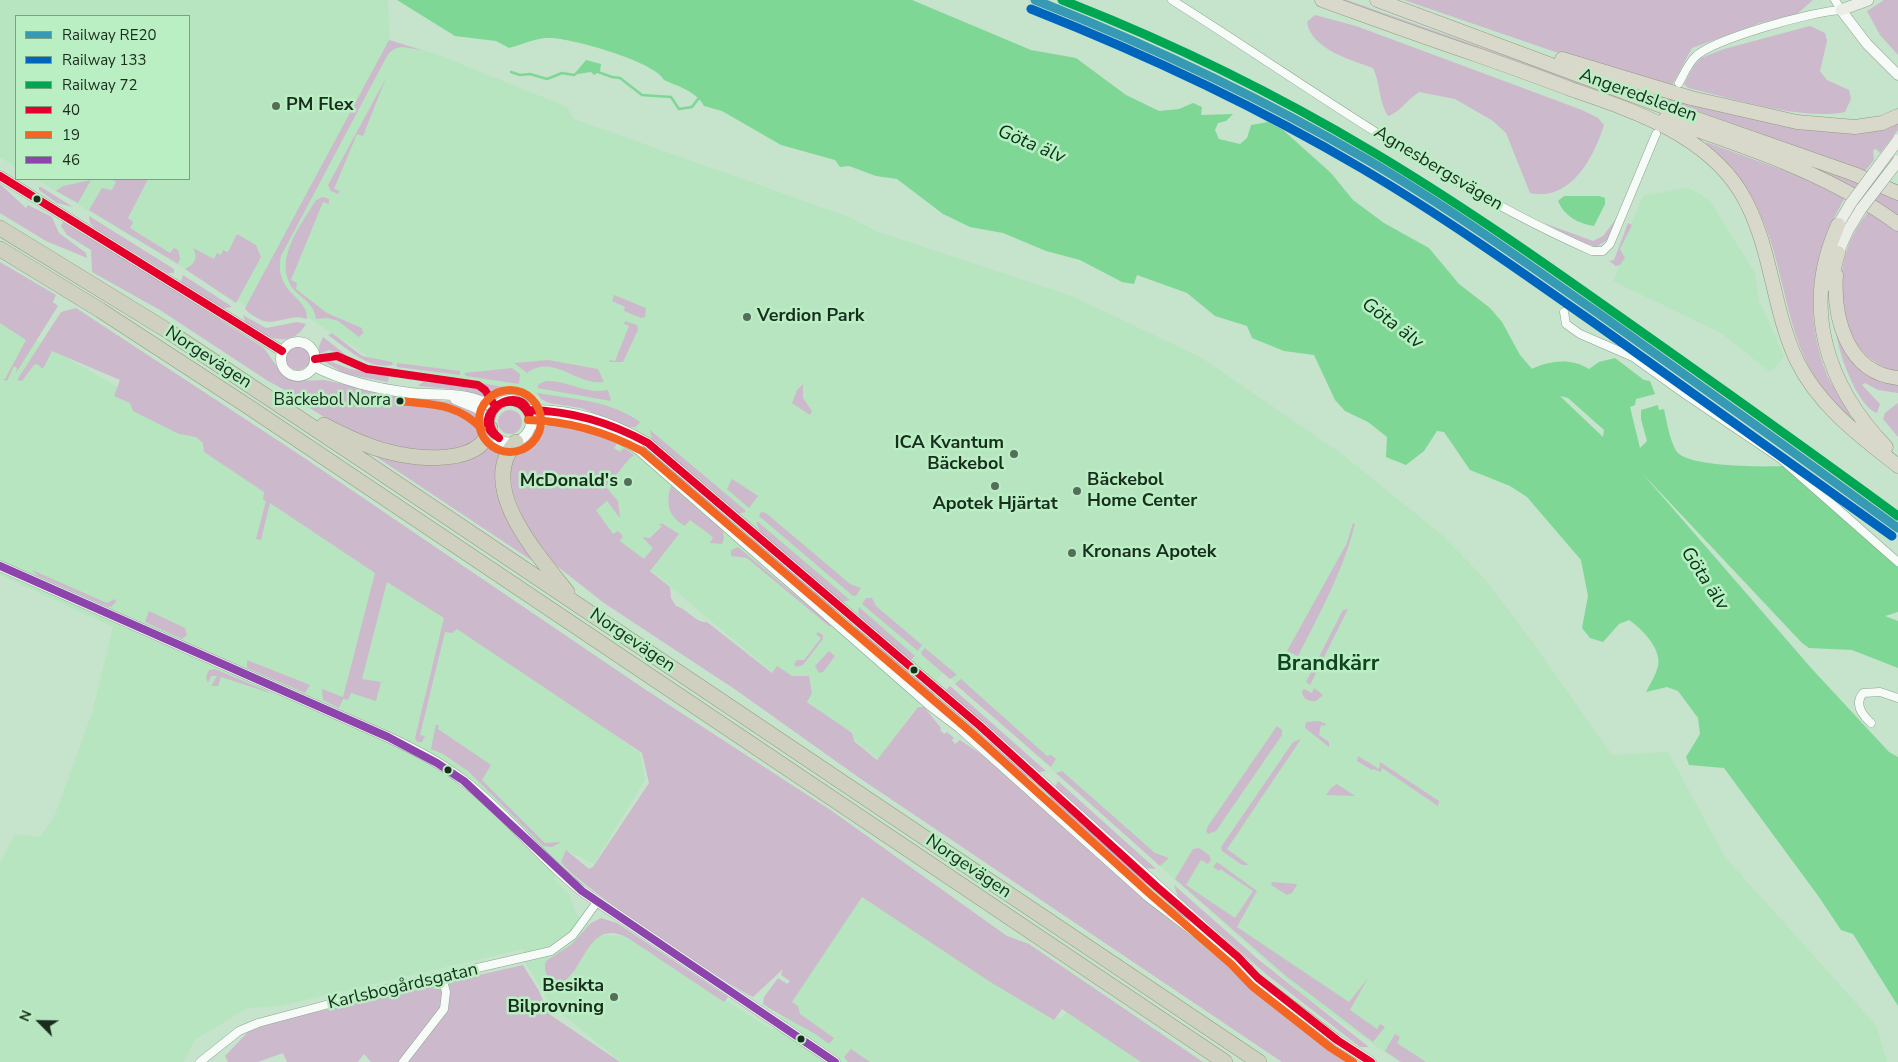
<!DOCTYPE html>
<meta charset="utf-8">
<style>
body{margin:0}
#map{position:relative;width:1898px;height:1062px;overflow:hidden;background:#c6e3cc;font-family:"Nunito Sans",sans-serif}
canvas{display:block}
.legend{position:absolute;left:15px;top:15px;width:175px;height:165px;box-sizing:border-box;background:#baefc4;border:1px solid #7aa181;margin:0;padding:6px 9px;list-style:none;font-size:15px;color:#192d1d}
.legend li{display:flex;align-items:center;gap:10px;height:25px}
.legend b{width:25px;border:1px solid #7aa181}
.north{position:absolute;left:15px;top:997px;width:50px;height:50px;-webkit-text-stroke:4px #baefc4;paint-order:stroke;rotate:293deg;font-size:14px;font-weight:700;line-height:20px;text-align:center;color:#192d1d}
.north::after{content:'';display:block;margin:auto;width:18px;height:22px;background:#192d1d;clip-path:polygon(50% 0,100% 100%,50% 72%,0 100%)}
</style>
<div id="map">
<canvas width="1898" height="1062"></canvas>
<ul class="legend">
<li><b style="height:6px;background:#379ab4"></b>Railway RE20</li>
<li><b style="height:6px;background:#0065bd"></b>Railway 133</li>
<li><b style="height:6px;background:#00a651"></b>Railway 72</li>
<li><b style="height:6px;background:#e4002b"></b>40</li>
<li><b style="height:6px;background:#f26522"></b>19</li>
<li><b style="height:6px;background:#8e44ad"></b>46</li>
</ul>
<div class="north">N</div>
</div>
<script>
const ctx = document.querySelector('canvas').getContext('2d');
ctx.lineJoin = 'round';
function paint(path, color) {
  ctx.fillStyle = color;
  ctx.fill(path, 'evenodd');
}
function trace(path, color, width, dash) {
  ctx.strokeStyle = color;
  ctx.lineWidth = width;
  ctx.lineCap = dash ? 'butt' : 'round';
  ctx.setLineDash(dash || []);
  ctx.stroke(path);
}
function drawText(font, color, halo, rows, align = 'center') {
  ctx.font = font + ' "Nunito Sans",sans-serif';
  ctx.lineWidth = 5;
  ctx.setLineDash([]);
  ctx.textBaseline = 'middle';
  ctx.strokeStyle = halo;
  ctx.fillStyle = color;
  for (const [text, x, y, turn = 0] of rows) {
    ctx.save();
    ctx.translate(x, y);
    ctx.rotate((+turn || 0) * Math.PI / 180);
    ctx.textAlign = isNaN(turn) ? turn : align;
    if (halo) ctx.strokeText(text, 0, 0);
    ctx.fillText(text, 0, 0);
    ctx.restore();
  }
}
paint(new Path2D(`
 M 0,0 L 388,0 L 390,40 L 436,54 L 567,107 L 574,119 L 849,217 L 876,231 L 1072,296 L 1202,358 L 1342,454 L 1442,535 L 1483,577 L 1521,626 L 1612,755 L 1668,752 L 1725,857 L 1876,1025 L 1887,1062 L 1399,1062 L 1306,997 L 943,672 L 878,759 L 711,621 L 586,514 L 632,419 L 545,398 L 377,362 L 301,313 L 246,306 L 36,179 L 189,179 L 189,16 L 16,16 L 16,167 L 0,157 Z
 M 1688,187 L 1710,201 L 1755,273 L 1759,302 L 1764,310 L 1784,357 L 1770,372 L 1721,333 L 1613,281 L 1624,255 L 1619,252 L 1643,196 Z
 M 0,318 L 270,477 L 544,684 L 640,753 L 645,780 L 594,864 L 568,851 L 554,879 L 569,894 L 576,914 L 602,935 L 626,936 L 772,1030 L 861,892 L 1037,1008 L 1061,1019 L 1070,1008 L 1146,1062 L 621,1062 L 551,1005 L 526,964 L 523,949 L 280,1006 L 247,1008 L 195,1040 L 184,1062 L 0,1062 L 0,863 L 15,834 L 40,837 L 55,815 L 92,713 L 113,627 L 0,575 Z`), '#b7e5c0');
paint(new Path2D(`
 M 1340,0 L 1347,0 L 1801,160 L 1898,199 L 1898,217 L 1709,130 Z
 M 1404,0 L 1813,0 L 1797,14 L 1760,23 L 1692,48 L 1669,91 Z
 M 1884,0 L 1898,0 L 1898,55 L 1880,35 L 1867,11 Z
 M 1315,15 L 1356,26 L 1582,110 L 1598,118 L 1604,125 C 1594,157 1571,202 1530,193 L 1506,133 L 1493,121 L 1455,99 L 1419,92 C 1407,100 1400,112 1388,116 C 1378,101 1381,84 1373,68 C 1351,60 1311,49 1307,22 Z
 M 1810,26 L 1825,33 L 1827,41 L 1820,71 L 1827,80 L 1849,90 L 1851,99 L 1845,112 C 1802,121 1731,98 1688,88 L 1684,84 L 1694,66 L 1701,58 L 1724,49 Z
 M 389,40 L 421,50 C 407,49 397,42 387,56 L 281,256 C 273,293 309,297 307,319 C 289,312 274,329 257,318 C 252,315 247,312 245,308 Z
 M 1589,72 L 1756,118 L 1898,122 L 1898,130 L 1880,153 L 1876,149 L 1873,150 L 1874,160 L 1865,171 Z
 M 386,78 L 363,136 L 357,134 L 334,189 L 340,191 L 338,194 L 331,191 L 328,185 Z
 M 1706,142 L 1813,181 L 1846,196 C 1812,253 1802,312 1827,375 C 1833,389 1847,403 1851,418 C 1841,413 1831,400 1824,391 C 1784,338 1787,272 1760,214 C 1750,193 1738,174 1721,158 C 1716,154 1707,148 1706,142 Z
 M 111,179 L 148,179 L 128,218 L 133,222 L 130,228 L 170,253 L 174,248 L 178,250 L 180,259 L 178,264 L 89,210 L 102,188 L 112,190 L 116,182 Z
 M 91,180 L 78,203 L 56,191 L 63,186 Z
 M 0,184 L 26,208 L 28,205 L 52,217 L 59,233 L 86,253 L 87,258 L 46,241 L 0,213 Z
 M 39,187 L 41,187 L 73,207 L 57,203 L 39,190 Z
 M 323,197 L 329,199 L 329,204 L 323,202 L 291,280 L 297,283 L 296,289 L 327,313 L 362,328 L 363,333 L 359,337 L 338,321 L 327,318 L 316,319 C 314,305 306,301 296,292 C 270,264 300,226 316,200 Z
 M 1870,209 L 1898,230 L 1898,371 C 1847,361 1833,302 1845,257 C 1849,239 1859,224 1870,209 Z
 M 89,216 L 174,269 L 174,273 L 168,273 L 96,229 L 90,223 Z
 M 1616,219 L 1607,240 L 1596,247 L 1575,240 L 1544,223 L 1593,241 L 1603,236 Z
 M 63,222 L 132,263 L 264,348 L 282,374 L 288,379 L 295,381 L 324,380 L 401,396 L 453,402 L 470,409 L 481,420 L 483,425 L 481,438 L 459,450 L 402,451 L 337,425 L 308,407 L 301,393 L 294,395 L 268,381 L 160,310 L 92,272 L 91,250 L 67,235 L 61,226 Z
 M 1628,223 L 1632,225 L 1620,249 L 1625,258 L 1620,265 L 1616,266 L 1609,261 L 1614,260 Z
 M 237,234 L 256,245 L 261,257 L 236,303 L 185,269 C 194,265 199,258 193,248 L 214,259 L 217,253 L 221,255 L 223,250 L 228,252 Z
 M 0,262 L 56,295 L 53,302 L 58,306 L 16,373 L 17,368 L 14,366 L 7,381 L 2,379 L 5,379 L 26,340 L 0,323 Z
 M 183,275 L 231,306 L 231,307 L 222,309 L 181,282 Z
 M 614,295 L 646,308 L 645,317 L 641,318 L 624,311 L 625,307 L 612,301 Z
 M 76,308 L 300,455 L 643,688 L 832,811 L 1007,936 L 1029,944 L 1203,1062 L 1141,1062 L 1062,1009 L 1054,1020 L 992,983 L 862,897 L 792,1002 L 798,1006 L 800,1014 L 834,1038 L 829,1044 C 809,1028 785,1019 763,1004 L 764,997 L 778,978 L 787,984 L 790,981 L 781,975 L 783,969 L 753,997 C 728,985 569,879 561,862 L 566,850 L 589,869 L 593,867 L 649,783 L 642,753 L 457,629 L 452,633 L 445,632 L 420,735 L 425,736 L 422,742 L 417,742 L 415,738 L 444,618 L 387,582 L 362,679 L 381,682 L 376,701 L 351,693 L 348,700 L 343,699 L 339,708 L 323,700 L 322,689 L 343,697 L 375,573 L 270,503 L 261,540 L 256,539 L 266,501 L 263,500 L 264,492 L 204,452 L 203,443 L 196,437 L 179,434 L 133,411 L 130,403 L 114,396 L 120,380 L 52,351 L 43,369 L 37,364 L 34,365 L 22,381 L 17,380 L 61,312 Z
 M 243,315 L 266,328 L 297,322 L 306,324 C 290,351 265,337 246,323 Z
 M 625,321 L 637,325 L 638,330 L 623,362 L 610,362 L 609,360 L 615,361 L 629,326 L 624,324 Z
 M 1836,330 L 1839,335 L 1898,384 L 1898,393 L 1878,390 L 1865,383 L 1862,385 L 1880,404 L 1877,413 C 1857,406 1837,350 1836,330 Z
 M 332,333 L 362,356 L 392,362 L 393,365 C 367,370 347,348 328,335 Z
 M 323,337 L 346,355 L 329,350 L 319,354 L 319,346 Z
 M286 358a12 12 0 1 1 24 0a12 12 0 1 1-24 0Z
 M 548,360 L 598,369 L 604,382 C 576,386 554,353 527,373 L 514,363 Z
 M 329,361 L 350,369 L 389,375 L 388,382 L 345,374 L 325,362 Z
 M 397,363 L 460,371 L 460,375 L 397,367 Z
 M 512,368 L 520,374 L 519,384 L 466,376 L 464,373 Z
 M 546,381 C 568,380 587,395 608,390 L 611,401 L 537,388 L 539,384 Z
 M 423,382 L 474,386 L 481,390 L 484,397 L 462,390 L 418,386 Z
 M 481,383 L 515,389 L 507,395 L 491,398 L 490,390 Z
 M 803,384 L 803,398 L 812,411 L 810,415 L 792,403 L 797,390 Z
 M 537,393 C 572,399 610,400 640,422 L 636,427 L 629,427 L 581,408 L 549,403 L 541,399 Z
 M 1898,403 L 1898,437 L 1883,419 L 1885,413 Z
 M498 422a12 12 0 1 1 24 0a12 12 0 1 1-24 0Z
 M 570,422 L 588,427 L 615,441 L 617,444 L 614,448 L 620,452 L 624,448 L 634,455 L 629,459 L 606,487 L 618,501 L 620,518 L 607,501 L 596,510 L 613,534 L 618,531 L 623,536 L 620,541 L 644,559 L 653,548 L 642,537 L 650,538 L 662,526 L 658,524 L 663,524 L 679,534 L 650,571 L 670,587 L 671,598 L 676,606 C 688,609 695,623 707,622 L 772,673 L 777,666 L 792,676 L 809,676 L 812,693 L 807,702 L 852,733 L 854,741 L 877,760 L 918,707 L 924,707 L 941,728 L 940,730 L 944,734 L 947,732 L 954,738 L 952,740 L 955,744 L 960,740 L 987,758 L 1166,917 L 1351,1062 L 1282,1062 L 861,779 L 736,690 L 604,603 L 548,559 L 524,522 L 513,493 L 510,473 L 513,455 L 537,431 L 553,423 Z
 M 650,430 L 745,510 L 745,512 L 738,514 L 710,488 L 652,441 Z
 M 492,445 L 504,448 L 495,469 L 496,479 L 543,568 L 375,456 L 472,457 L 480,455 Z
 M 653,453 L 732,520 L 729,523 L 649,457 Z
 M 732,479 L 758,496 L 749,508 L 727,489 Z
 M 671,486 L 723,531 L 724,539 L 722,544 L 710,543 L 713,537 L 690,520 L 685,526 C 669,517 665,504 671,486 Z
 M 761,512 L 766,513 L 850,584 L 861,588 L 856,596 L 853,596 L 759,516 Z
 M 756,522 L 758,522 L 850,600 L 842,602 L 833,595 L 761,533 Z
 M 1353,523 L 1355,524 C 1343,571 1320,613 1298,656 L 1287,651 L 1347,543 Z
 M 751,536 L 836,608 L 834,611 L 830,610 L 750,542 L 748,540 Z
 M 738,547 L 824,619 L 830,625 L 830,627 L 747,558 L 731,556 L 731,550 Z
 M 32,570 L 107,603 L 115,599 L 116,602 L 111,607 L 106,606 L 38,576 Z
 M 866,598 L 872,598 L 876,606 L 922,645 L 918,651 L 862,604 Z
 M 859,607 L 915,656 L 911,660 L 862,619 L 858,612 Z
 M 1348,609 L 1310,685 L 1306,682 L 1343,610 Z
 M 149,611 L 185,628 L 187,635 L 182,639 L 145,622 Z
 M 856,625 L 935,695 L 930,701 L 920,687 L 854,631 Z
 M 818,632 L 823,635 L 823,639 L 803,665 L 796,667 L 794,664 L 797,660 L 804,660 L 821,638 L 816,634 Z
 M 925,648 L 956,674 L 957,675 L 950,679 L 922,655 L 921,652 Z
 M 829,651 L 835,656 L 823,672 L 819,673 L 815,666 Z
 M 247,660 L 310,685 L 305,693 L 247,668 Z
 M 215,669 L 267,691 L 270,693 L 221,677 L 218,686 L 211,686 L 217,676 L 211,676 L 208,683 L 206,677 L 209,670 Z
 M 961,679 L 1047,756 L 1051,755 L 1056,759 L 1051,767 L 955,684 Z
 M 950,686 L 1046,771 L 1039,772 L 1026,760 L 946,690 Z
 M 1314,688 L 1323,695 L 1316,701 C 1309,702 1302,699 1302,691 L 1304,689 L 1312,693 Z
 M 939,699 L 1027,775 L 1027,778 L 1024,779 L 949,713 L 934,704 Z
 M 1319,721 L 1326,724 L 1324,726 L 1321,725 L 1319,735 L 1329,742 L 1329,747 L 1305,728 L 1306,722 Z
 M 436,724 L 439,726 L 438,729 L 491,765 L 482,780 L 545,843 L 561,842 L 552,847 L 543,846 L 468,771 L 443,754 L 431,749 Z
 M 1277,726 L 1282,730 L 1282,735 L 1216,831 L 1208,834 L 1206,831 L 1208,826 Z
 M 1301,739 L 1227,849 L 1249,865 L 1242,865 L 1222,851 L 1221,847 L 1293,742 Z
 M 1358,756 L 1379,769 L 1380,762 L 1439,801 L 1438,806 L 1382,768 L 1381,772 L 1373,769 L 1372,770 L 1357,761 Z
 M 1062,771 L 1155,853 L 1169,858 L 1160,866 L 1056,773 Z
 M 1058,781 L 1156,869 L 1146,868 L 1056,789 L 1055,787 Z
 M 1337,784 L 1355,796 L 1326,795 L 1331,788 Z
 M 1051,796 L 1149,884 L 1149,885 L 1138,880 L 1049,801 L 1048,799 Z
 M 1199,848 L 1209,855 L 1211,860 L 1208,864 L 1201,860 L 1186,885 L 1235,918 L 1253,891 L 1220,869 L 1219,871 L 1213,867 L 1217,862 L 1257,891 L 1237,927 L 1349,1002 L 1368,978 L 1350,1010 L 1377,1029 L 1380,1024 L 1385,1027 L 1373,1042 L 1286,976 L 1175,879 L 1193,849 Z
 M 1272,882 L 1296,884 L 1297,885 L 1292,893 L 1287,895 L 1271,885 Z
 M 1174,885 L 1259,960 L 1369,1047 L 1360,1047 L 1266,974 L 1178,897 Z
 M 601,918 L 617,923 L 728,997 L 724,1002 L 628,938 C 589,917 585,968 564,981 C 551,989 542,972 546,961 L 572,944 L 591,923 Z
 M 523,965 L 539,991 L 549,1014 L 620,1062 L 371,1062 L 364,1054 L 358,1062 L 287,1062 L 283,1053 L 258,1062 L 228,1062 L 225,1056 L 248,1032 L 277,1021 Z
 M 1395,1034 L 1400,1037 L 1397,1043 L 1426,1062 L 1401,1062 L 1385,1051 Z
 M 851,1049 L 870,1062 L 848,1062 L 844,1057 Z`), '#cdb9cc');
paint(new Path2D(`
 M 397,0 L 912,0 L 1031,50 L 1076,58 L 1126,95 L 1159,111 L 1179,109 L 1193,103 L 1202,107 L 1201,115 L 1233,114 L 1226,121 L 1218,123 L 1215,130 L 1219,139 L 1240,144 L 1247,138 L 1251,125 L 1268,122 L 1283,130 L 1331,173 L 1353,200 L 1384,223 L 1429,248 L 1459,284 L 1490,308 L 1502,322 L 1520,355 L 1532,369 C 1550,360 1572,358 1589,369 L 1599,362 L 1615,358 L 1644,380 L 1650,381 L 1655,394 L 1636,399 L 1635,405 L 1630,407 L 1640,448 L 1647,441 L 1641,419 L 1641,410 L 1658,405 L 1659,410 L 1664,409 C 1666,419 1671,446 1678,453 C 1692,467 1763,467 1783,466 L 1898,567 L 1898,612 L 1885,616 L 1898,621 L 1898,668 L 1852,650 L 1809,648 L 1802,643 L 1642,473 L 1812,669 L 1889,752 L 1898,757 L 1898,1006 L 1853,934 L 1841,930 L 1819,897 L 1724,768 L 1689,765 L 1686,757 L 1700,734 L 1698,718 L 1678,691 L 1667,687 L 1646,692 C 1650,684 1656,675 1658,666 C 1662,649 1642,629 1629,620 L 1619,624 L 1603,642 L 1590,638 L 1582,628 L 1588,596 L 1581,560 L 1527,497 L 1510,486 L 1470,470 L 1444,432 L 1437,431 L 1424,451 L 1406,465 L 1386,457 L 1387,437 L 1368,422 L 1345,411 L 1335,400 L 1314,355 L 1284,351 L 1252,338 L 1247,326 L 1215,316 L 1187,293 L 1137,275 L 1134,284 L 1122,282 L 1080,260 L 1046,251 L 1003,233 L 970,227 L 943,214 L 897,179 L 876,176 L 849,166 L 840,167 L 835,160 L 781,145 L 722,111 L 704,106 C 697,92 678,86 664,80 C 656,62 571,38 550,38 C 537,37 521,45 509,48 L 496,41 L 455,36 ZM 1560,396 L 1568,398 L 1604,430 L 1603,437 Z
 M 586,60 L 601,64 L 600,71 L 594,75 L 591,72 L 578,74 L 576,72 Z
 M 1564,196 L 1599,196 L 1605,198 L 1605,204 L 1594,226 C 1579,224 1564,216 1558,201 Z`), '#7fd796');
trace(new Path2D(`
 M 511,72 L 520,75 L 530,74 L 547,79 L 562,73 L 574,75 L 578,72
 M 598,72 L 612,77 L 620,78 L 642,95 L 671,97 L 679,109 L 692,107 L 698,99`), '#7fd796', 2.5);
const minor = new Path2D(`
 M 1172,0 C 1310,87 1442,185 1592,251 L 1603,251 L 1610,244 L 1656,134
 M 1679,83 C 1684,74 1688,64 1695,57 C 1713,39 1814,11 1841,10 L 1835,0
 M 1564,312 L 1566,324 L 1580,334 L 1633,357 L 1686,395 L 1781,459 L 1898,562
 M 1871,723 C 1862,715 1854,704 1863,693 L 1880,692 L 1898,698
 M 200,1062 L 239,1031 L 258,1023 L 382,990 L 551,951 L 573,935 L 597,902
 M 403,1062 L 444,1009 L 446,992 L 442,977`);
const tertiary = new Path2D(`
 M 1841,10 L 1867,44 L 1898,75
 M 0,176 L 282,351
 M281 359a17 17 0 1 1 34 0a17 17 0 1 1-34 0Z
 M 314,366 C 345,382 377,389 411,393 C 443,396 465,391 494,407
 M 455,399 L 477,408 L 489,422
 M 528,410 C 537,428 524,445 504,442 C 468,428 504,379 528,410 C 573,409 609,421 648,443 L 980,726 L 1247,966
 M 531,426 C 572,408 603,428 638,449 L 930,705 L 959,727 L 1149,897 L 1337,1040 L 1371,1062
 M 0,566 L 388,737 C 415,750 441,763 464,781 C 507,814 540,858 582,891 L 835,1062`);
const secondary = new Path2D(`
 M 1841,10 L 1868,0
 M 1838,225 L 1851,203
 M 1838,253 L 1847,232 L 1861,209`);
const trunk = new Path2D(`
 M 1322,0 C 1374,19 1427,38 1480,56 C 1511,67 1542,78 1573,90 C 1634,111 1704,134 1740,191 C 1772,243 1771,306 1797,361 C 1819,406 1860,436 1898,466
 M 1377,0 L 1683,114 L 1854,174 L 1898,193
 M 1562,59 L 1691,98 L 1797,122 L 1855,127 L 1882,123 L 1898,116
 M 1665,119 C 1746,147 1828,173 1898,224
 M 1838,225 C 1801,307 1826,385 1886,447
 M 1836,275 C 1833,318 1847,373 1898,378
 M 1830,284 L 1838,253`);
const motorway = new Path2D(`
 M 0,228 L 168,331 L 365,462 L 1259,1062
 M 0,249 L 100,310 L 249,407 L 1225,1062
 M 324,425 C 339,433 354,440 370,446 C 400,458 481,471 490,428
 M 516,442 C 475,487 539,556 567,592`);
trace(minor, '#8ca391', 9);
trace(tertiary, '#8ca391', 11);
trace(secondary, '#8ca391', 12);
trace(trunk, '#919b82', 15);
trace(motorway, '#919b82', 16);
trace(minor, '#f6fbf7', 8);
trace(tertiary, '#f6fbf7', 10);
trace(secondary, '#ebeee7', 11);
trace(trunk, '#d8d8cb', 14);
trace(motorway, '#d0d0c0', 15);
const secondaryBridge = new Path2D(`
 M 1851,203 L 1898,140
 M 1861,209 L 1898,161`);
trace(secondaryBridge, '#8ca391', 12, []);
trace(secondaryBridge, '#ebeee7', 11);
trace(new Path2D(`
 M 0,176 L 282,351
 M 315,359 L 337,356 L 367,369 L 478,385 L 485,390 L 495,406
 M 528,410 C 572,411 609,422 648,443 L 980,726 L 1157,887 L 1238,957 L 1258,978 L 1337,1040 L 1371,1062
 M 499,438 C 462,417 526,376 530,419
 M 499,438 C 487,428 487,414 500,404 C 514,398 526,404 530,419`), '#e4002b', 8);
trace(new Path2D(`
 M479 421a31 31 0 1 1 62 0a31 31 0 1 1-62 0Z
 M 400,401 C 433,405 457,403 482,429
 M 528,420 C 570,421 606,432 642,451 L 973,734 L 1150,894 L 1231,964 L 1252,986 L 1331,1048 L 1353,1062`), '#f26522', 8);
trace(new Path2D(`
 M 0,566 L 388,737 L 437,763 L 464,781 L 582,891 L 835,1062`), '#8e44ad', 8);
trace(new Path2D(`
 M 1035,0 C 1149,45 1260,97 1366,159 C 1451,209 1531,266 1612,323 C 1708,391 1803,459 1898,528`), '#379ab4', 9);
trace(new Path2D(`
 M 1031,9 C 1145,54 1256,106 1361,168 C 1446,218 1526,275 1607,332 C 1702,399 1797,467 1892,536`), '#0065bd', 9);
trace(new Path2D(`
 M 1062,0 C 1170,42 1274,93 1373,152 C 1457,202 1537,258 1616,314 C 1711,381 1805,448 1898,516`), '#00a651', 9);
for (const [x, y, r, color] of [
 [276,106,5,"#566d5a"],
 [37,199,4.5,"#192d1d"],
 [747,317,5,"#566d5a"],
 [400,401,4.5,"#192d1d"],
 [1014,454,5,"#566d5a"],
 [628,482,5,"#566d5a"],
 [995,486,5,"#566d5a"],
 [1077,491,5,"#566d5a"],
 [1072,553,5,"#566d5a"],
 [914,670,4.5,"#192d1d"],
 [448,770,4.5,"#192d1d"],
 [614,997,5,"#566d5a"],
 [801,1039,4.5,"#192d1d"]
]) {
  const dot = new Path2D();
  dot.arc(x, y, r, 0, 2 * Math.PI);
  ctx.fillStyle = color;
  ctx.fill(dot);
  trace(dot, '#baefc4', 2);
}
drawText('17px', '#192d1d', '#baefc4', [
 ["Bäckebol Norra",391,401]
], 'right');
drawText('18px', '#192d1d', '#baefc4', [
 ["Angeredsleden",1638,96,20],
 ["Agnesbergsvägen",1438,169,31],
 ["Norgevägen",208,358,33],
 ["Norgevägen",632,641,34],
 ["Norgevägen",968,867,34],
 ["Karlsbogårdsgatan",403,987,-13]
]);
drawText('bold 18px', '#192d1d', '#baefc4', [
 ["PM Flex",286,106],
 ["Verdion Park",757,317],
 ["ICA Kvantum",1004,444,"right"],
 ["Bäckebol",1004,465,"right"],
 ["Bäckebol",1087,481],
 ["Home Center",1087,502],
 ["McDonald's",618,482,"right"],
 ["Apotek Hjärtat",995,505,"center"],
 ["Kronans Apotek",1082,553],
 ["Besikta",604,987,"right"],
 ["Bilprovning",604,1008,"right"]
], 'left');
drawText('italic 19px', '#043515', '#baefc4', [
 ["Göta älv",1031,145,23],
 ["Göta älv",1392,324,37],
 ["Göta älv",1704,579,57]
]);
drawText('bold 22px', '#124421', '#baefc4', [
 ["Brandkärr",1328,665]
]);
</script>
